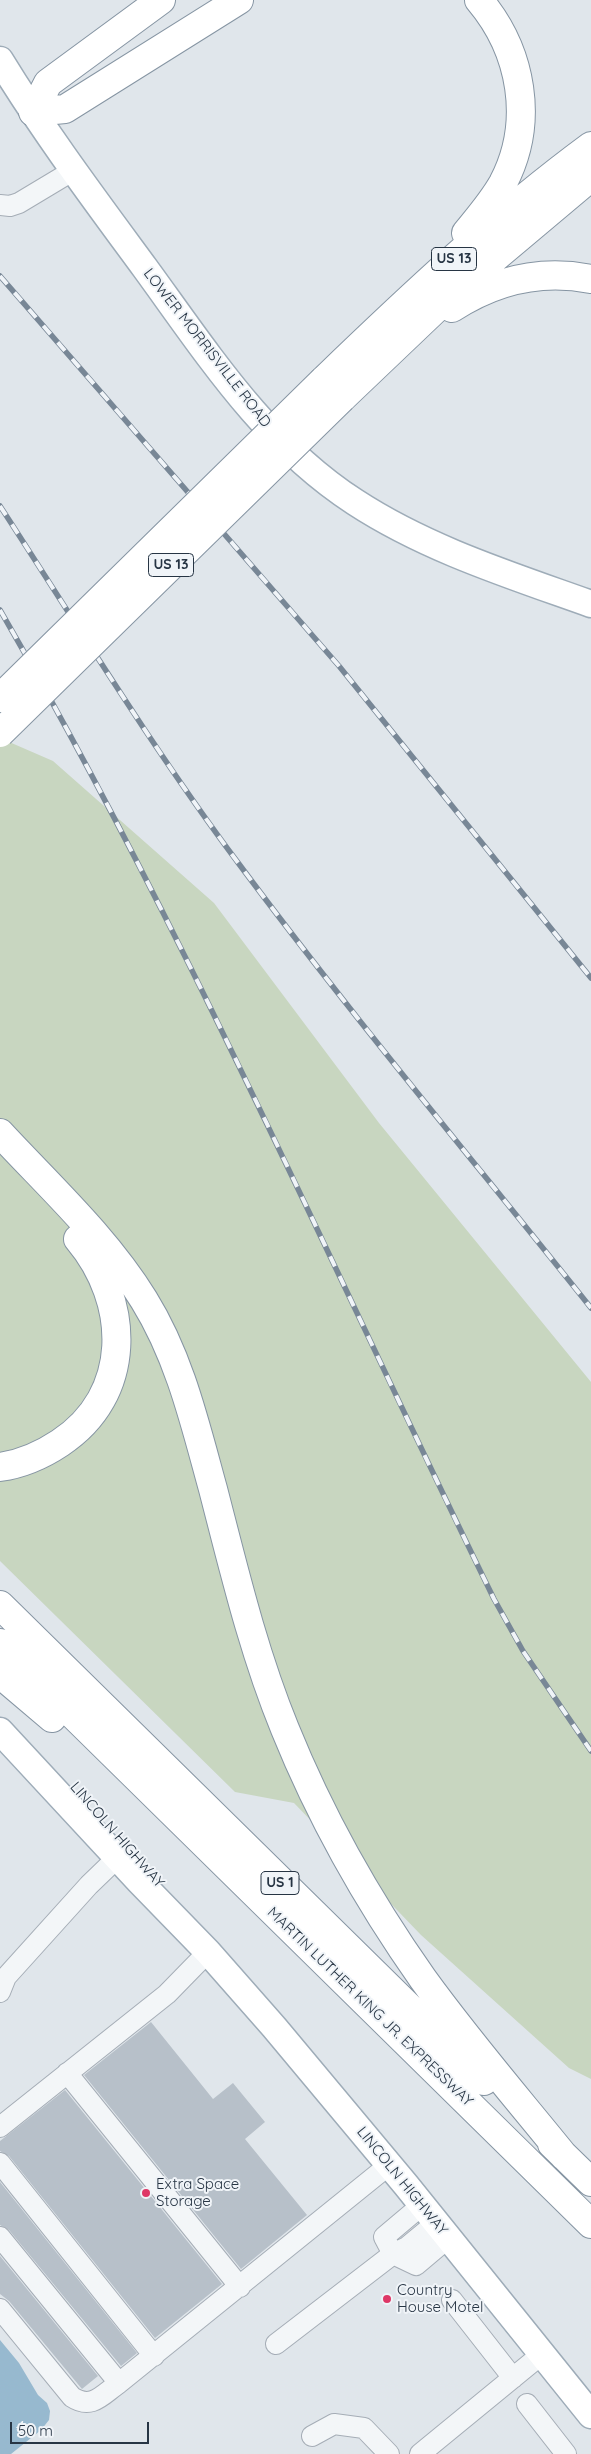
<!DOCTYPE html>
<style>
body{margin:0}
#map{position:relative;width:591px;height:2454px;overflow:hidden;background:#e0e6eb;font-family:Quicksand,sans-serif}
canvas{display:block}
.scale{position:absolute;left:10px;top:2422px;width:139px;height:22px;box-sizing:border-box;border:2px solid #273544;border-top:0;padding-left:6px;font-size:15px;line-height:18px;white-space:nowrap;color:#273544;-webkit-text-stroke:4px #f0f4f8;paint-order:stroke}
</style>
<div id="map">
<canvas width="591" height="2454"></canvas>
<div class="scale">50 m</div>
</div>
<script>
const ctx = document.querySelector('canvas').getContext('2d');
ctx.lineJoin = 'round';
function paint(path, color) {
  ctx.fillStyle = color;
  ctx.fill(path, 'evenodd');
}
function trace(path, color, width, dash) {
  ctx.strokeStyle = color;
  ctx.lineWidth = width;
  ctx.lineCap = dash ? 'butt' : 'round';
  ctx.setLineDash(dash || []);
  ctx.stroke(path);
}
function drawText(font, color, halo, rows, align = 'center') {
  ctx.font = font + ' Quicksand,sans-serif';
  ctx.lineWidth = 4;
  ctx.setLineDash([]);
  ctx.textBaseline = 'middle';
  ctx.strokeStyle = halo;
  ctx.fillStyle = color;
  for (const [text, x, y, turn = 0] of rows) {
    ctx.save();
    ctx.translate(x, y);
    ctx.rotate((+turn || 0) * Math.PI / 180);
    ctx.textAlign = isNaN(turn) ? turn : align;
    if (halo) ctx.strokeText(text, 0, 0);
    ctx.fillText(text, 0, 0);
    ctx.restore();
  }
}
paint(new Path2D(`
 M 0,738 L 53,761 L 214,903 L 379,1123 L 591,1382 L 591,2079 L 569,2068 L 421,1935 L 294,1803 L 235,1792 L 0,1561 Z`), '#c8d6c0');
paint(new Path2D(`
 M 0,2340 L 19,2363 L 38,2395 L 47,2403 L 50,2411 L 49,2420 L 41,2430 L 11,2454 L 0,2454 Z`), '#97b9cf');
paint(new Path2D(`
 M 151,2022 L 213,2099 L 233,2083 L 265,2122 L 245,2139 L 307,2215 L 241,2269 L 84,2075 Z
 M 65,2090 L 222,2284 L 155,2338 L 9,2156 L 0,2151 L 0,2141 Z
 M 0,2182 L 137,2353 L 121,2366 L 9,2230 L 0,2225 Z
 M 0,2256 L 98,2376 L 82,2389 L 9,2301 L 0,2294 Z`), '#b7c0c9');
const minor = new Path2D(`
 M 0,205 L 10,206 L 19,203 L 74,170
 M 0,1992 L 6,1977 L 89,1885 L 117,1858
 M 67,2073 L 240,2287
 M 0,2127 L 167,1994 L 208,1952
 M 0,2163 L 154,2356
 M 0,2237 L 119,2383 L 389,2165
 M 393,2254 L 416,2265 L 448,2238
 M 393,2254 L 407,2247 L 436,2223
 M 452,2300 L 513,2378
 M 0,2309 L 72,2397 C 92,2410 102,2395 119,2383
 M 276,2344 L 393,2254 L 384,2237 L 422,2205
 M 527,2404 L 566,2454
 M 312,2436 L 334,2424 L 364,2428 L 389,2454
 M 420,2454 L 542,2354`);
const major = new Path2D(`
 M 0,60 C 44,132 95,200 145,268 C 207,353 265,444 355,502 C 427,549 510,575 591,604
 M 0,1731 L 139,1881 L 208,1952 L 274,2027 L 406,2185 L 591,2415`);
const highway = new Path2D(`
 M 33,112 L 65,109 L 239,0
 M 33,112 L 48,83 L 161,0
 M 466,233 C 479,217 493,201 503,183 C 535,122 522,51 479,0
 M 452,308 C 495,280 541,269 591,279
 M 324,380 C 409,298 496,216 591,146
 M 342,398 L 447,298 L 591,177
 M 0,1133 C 49,1186 105,1237 144,1300 C 180,1358 195,1424 213,1489 C 234,1570 253,1651 285,1729 C 321,1818 368,1901 423,1979 C 467,2040 517,2098 564,2156
 M 0,1467 C 21,1464 42,1455 60,1443 C 133,1395 131,1302 78,1239
 M 0,1605 L 484,2081
 M 0,1643 L 591,2224
 M 0,1674 L 52,1718
 M 552,2144 L 591,2182`);
trace(minor, '#a5adb6', 22);
trace(major, '#9eacb8', 29);
trace(highway, '#8695a3', 30);
trace(minor, '#f3f6f8', 20);
trace(major, '#fff', 26);
trace(highway, '#fff', 28);
const rail = new Path2D(`
 M 0,276 L 339,666 L 591,978
 M 0,506 C 78,626 153,749 239,864 C 352,1016 473,1160 591,1308
 M 0,610 C 185,930 332,1268 494,1599 L 523,1651 L 591,1751`);
trace(rail, '#788796', 5.5);
trace(rail, '#f0f4f8', 4, [11]);
const highwayBridge = new Path2D(`
 M 0,698 L 324,380
 M 0,733 L 342,398`);
trace(highwayBridge, '#8695a3', 30, []);
trace(highwayBridge, '#fff', 28);
for (const [x, y, r, color] of [
 [146,2193,5,"#de3766"],
 [387,2299,5,"#de3766"]
]) {
  const dot = new Path2D();
  dot.arc(x, y, r, 0, 2 * Math.PI);
  ctx.fillStyle = color;
  ctx.fill(dot);
  trace(dot, '#f0f4f8', 2);
}
for (const [x, y, w] of [
 [454,259,45],
 [171,565,45],
 [280,1883,38]
]) {
  const box = new Path2D();
  box.roundRect(x - w / 2, y - 11.5, w, 23, 4);
  ctx.fillStyle = '#f0f4f8';
  ctx.fill(box);
  trace(box, '#273544', 1);
}
drawText('bold 14px', '#273544', null, [
 ["US 13",454,259],
 ["US 13",171,565],
 ["US 1",280,1883]
]);
drawText('15px', '#273544', '#f0f4f8', [
 ["LOWER MORRISVILLE ROAD",207,348,52],
 ["LINCOLN HIGHWAY",117,1835,49],
 ["MARTIN LUTHER KING JR. EXPRESSWAY",370,2007,44],
 ["LINCOLN HIGHWAY",402,2181,51]
]);
drawText('15px', '#273544', '#f0f4f8', [
 ["Extra Space",156,2184],
 ["Storage",156,2201],
 ["Country",397,2290],
 ["House Motel",397,2307]
], 'left');
</script>
